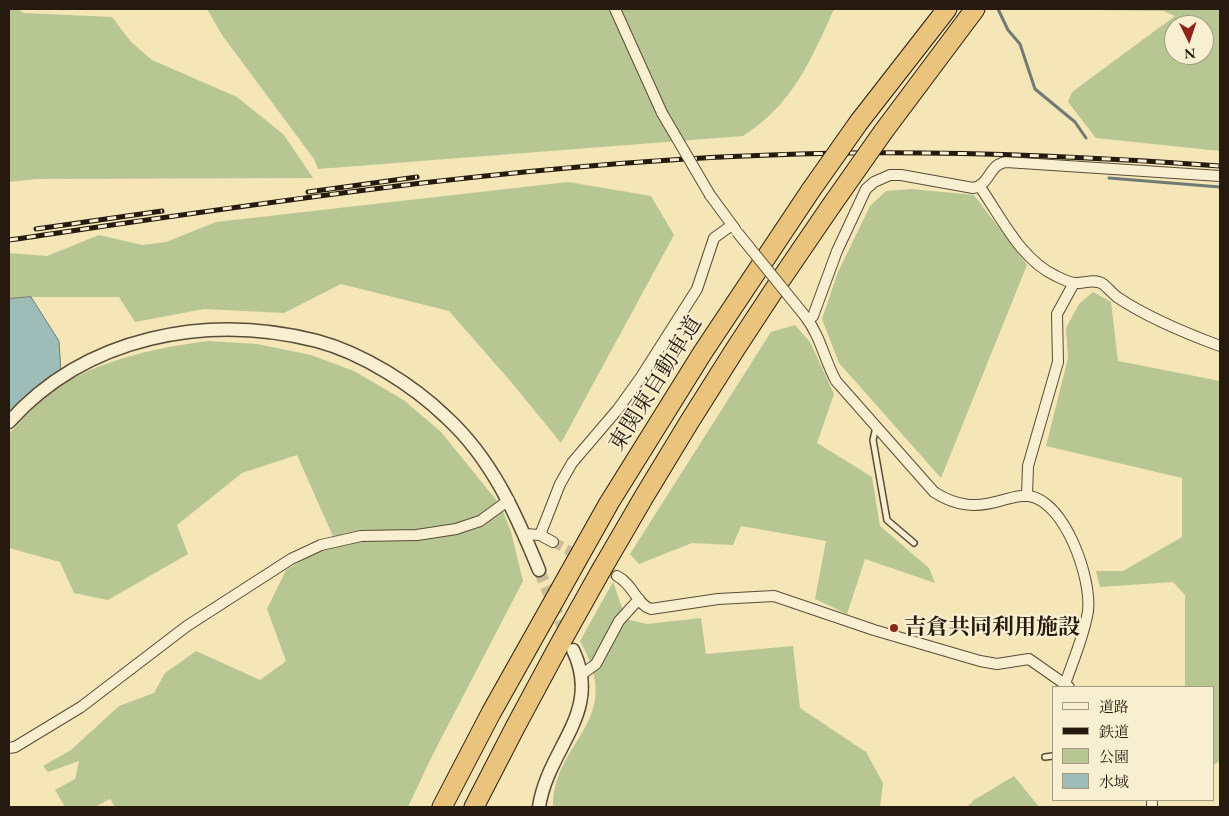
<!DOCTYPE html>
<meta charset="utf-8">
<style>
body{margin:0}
#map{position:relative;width:1229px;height:816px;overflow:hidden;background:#f4e6b7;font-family:"EB Garamond","Noto Serif JP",serif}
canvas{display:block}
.frame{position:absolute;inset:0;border:10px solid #26190d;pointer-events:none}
.legend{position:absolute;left:1052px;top:686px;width:162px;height:115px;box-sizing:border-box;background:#f8efd0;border:1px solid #a49982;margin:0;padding:6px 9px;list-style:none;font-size:15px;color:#26190d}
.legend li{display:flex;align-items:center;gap:10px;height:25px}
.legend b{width:25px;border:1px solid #a49982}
.north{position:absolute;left:1164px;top:15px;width:50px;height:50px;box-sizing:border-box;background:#f8efd0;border:1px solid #a49982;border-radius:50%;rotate:176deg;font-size:14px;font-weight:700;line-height:20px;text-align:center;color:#26190d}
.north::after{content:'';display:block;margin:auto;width:18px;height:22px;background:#8f2418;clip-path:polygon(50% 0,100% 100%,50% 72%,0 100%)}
</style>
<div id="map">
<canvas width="1229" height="816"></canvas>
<div class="frame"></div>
<ul class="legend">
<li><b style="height:6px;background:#f8efd0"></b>道路</li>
<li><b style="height:6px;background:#26190d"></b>鉄道</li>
<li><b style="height:14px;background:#b7c692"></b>公園</li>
<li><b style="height:14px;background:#9fbdb8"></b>水域</li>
</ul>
<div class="north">N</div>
</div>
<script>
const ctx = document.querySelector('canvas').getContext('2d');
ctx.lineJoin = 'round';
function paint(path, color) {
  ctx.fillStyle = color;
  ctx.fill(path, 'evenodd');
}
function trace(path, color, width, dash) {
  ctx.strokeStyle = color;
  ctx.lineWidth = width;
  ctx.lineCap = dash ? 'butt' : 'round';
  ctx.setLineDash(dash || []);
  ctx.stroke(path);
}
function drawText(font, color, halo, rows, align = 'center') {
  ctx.font = font + ' "EB Garamond","Noto Serif JP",serif';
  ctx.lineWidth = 4.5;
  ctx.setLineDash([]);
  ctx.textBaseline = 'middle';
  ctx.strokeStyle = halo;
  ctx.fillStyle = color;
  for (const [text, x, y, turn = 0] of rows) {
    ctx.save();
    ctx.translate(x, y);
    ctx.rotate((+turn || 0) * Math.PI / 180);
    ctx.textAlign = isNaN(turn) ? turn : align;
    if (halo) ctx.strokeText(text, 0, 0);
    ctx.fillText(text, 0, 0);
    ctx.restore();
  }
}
paint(new Path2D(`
 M 9,9 L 18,9 L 24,13 L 112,17 L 131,42 L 152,60 L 237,97 L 284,135 L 313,178 L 36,179 L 9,182 Z
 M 207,9 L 834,9 C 811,60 793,104 743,136 L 318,169 L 314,159 L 222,35 Z
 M 1030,9 L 1220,9 L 1220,151 L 1096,138 L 1068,102 L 1072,92 L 1175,16 L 1163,11 ZM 1174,25 L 1204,25 L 1204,55 L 1174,55 Z
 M 568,182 L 651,196 L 674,235 L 561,443 L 512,383 L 449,311 L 341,284 L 284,313 L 204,309 L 135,322 L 119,297 L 31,297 L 9,299 L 9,253 L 47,256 L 99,235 L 142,245 L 166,242 L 216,222 Z
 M 912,189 L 974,195 L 1027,265 L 941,478 L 839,363 L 822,319 L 838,272 L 870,206 L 886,191 Z
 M 1093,292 L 1111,302 L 1118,361 L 1220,381 L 1220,761 L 1213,765 L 1213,687 L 1185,687 L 1185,595 L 1173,582 L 1100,587 L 1096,571 L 1123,571 L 1182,537 L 1182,478 L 1046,446 L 1068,358 L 1066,328 L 1079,304 Z
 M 795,325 L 810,342 L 834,394 L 817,443 L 872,477 L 880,526 L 929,568 L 935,583 L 865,559 L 847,614 L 815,599 L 826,541 L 741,526 L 733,545 L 692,543 L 639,564 L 630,554 L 771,332 Z
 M 208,341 L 257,344 L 311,355 L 354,371 L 405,401 L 441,432 L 501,506 L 511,532 L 523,581 L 431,758 L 408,807 L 115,807 L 110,799 L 95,807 L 65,807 L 55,790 L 75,779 L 79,761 L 48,772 L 43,766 L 71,750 L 119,706 L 154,693 L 165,673 L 196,651 L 260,680 L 286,661 L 267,609 L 286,570 L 335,541 L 297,455 L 242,473 L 177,525 L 188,554 L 108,600 L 74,593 L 60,562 L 9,548 L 9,434 C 26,416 44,395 65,383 C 110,357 158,348 208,341 Z
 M 613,582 L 626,619 L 647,624 L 701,618 L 706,654 L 793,646 L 800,708 L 866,752 L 883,783 L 880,807 L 553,807 C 553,739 627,723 580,641 Z
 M 1014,776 L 1039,807 L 967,807 L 974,800 Z`), '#b7c692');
const water = new Path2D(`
 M 31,297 L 59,341 L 61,373 L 9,418 L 9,299 Z`);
paint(water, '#9fbdb8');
trace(water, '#6f7b74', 1);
trace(new Path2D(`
 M 998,9 L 1008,30 L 1020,44 L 1035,89 L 1075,122 L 1086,138
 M 1109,178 L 1220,187`), '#6f7b74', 3);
trace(new Path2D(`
 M 553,542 L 617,576`), '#cbbd95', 10, [10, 5]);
trace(new Path2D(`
 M 539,570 L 568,639`), '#cbbd95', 12, [12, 6]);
const service = new Path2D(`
 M 876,427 L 873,440 L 887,520 L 914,543
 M 1045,757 L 1053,756`);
const minor = new Path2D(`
 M 615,9 L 662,113
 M 980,187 C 1001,217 1021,260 1056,276 C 1060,278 1068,282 1074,283 C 1083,284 1094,278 1103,284 C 1108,288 1112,293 1117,297 C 1148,318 1185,333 1220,346
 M 710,195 L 735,229
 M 805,316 C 821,337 824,359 836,381 L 934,492 C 957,507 977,508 1003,500 C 1011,498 1020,495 1029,496 C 1065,501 1092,579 1088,611 C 1084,636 1073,661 1065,684
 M 808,320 L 813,316 L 837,251 L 866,189 L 874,182 L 890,175 L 901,175 L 973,188 C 990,185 989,164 1006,162 L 1220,176
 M 1027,496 L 1028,466 L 1058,362 L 1057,314 L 1074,283
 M 524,534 L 540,535 L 553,542
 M 540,535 L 560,484 L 572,463 L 618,409 L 641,377 L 697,289 L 714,238 L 732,225
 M 617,576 C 633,584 637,605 651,609 L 718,599 L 774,596 L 874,630 L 980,661 L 997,664 L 1029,659 L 1069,687
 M 581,675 L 596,664 L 619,621 L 639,599
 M 9,748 L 15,747 L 81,707 L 187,626 L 291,559 L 321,545 L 361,536 L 417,535 L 456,529 L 480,521 L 509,500
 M 1152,800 L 1152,807`);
const tertiary = new Path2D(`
 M 9,422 C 86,336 207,313 317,341 C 362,353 413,385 446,417 C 492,459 516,514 539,570
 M 539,807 C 548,747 603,713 573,650`);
const motorway = new Path2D(`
 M 859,122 L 947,9
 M 883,132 L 975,9
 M 442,807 L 491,713 L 609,503 L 703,352 L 811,190
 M 474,807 C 579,599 698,397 831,206`);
trace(service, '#5a4c38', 8);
trace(minor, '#5a4c38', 12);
trace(tertiary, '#5a4c38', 15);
trace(motorway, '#26190d', 21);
trace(service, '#f8efd0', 5);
trace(minor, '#f8efd0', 10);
trace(tertiary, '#f8efd0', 12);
trace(motorway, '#eac37c', 19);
const rail = new Path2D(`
 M 308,192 L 417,177
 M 36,229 L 162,211
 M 9,240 C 271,202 534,161 799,154 C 939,150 1080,156 1220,166`);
trace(rail, '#26190d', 5);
trace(rail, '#f8efd0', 3, [9]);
const minorBridge = new Path2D(`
 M 662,113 L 710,195
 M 737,232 L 805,316`);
const motorwayBridge = new Path2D(`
 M 811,190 L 859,122
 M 831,206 L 883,132`);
trace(minorBridge, '#5a4c38', 12, []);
trace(motorwayBridge, '#26190d', 21, []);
trace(minorBridge, '#f8efd0', 10);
trace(motorwayBridge, '#eac37c', 19);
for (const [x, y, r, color] of [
 [894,628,5,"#8f2418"]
]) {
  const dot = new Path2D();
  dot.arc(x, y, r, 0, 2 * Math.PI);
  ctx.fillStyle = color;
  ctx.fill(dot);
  trace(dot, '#f8efd0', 2);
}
drawText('22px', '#26190d', '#f8efd0', [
 ["東関東自動車道",656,384,-58]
]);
drawText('bold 22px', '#26190d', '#f8efd0', [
 ["吉倉共同利用施設",904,628]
], 'left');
</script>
